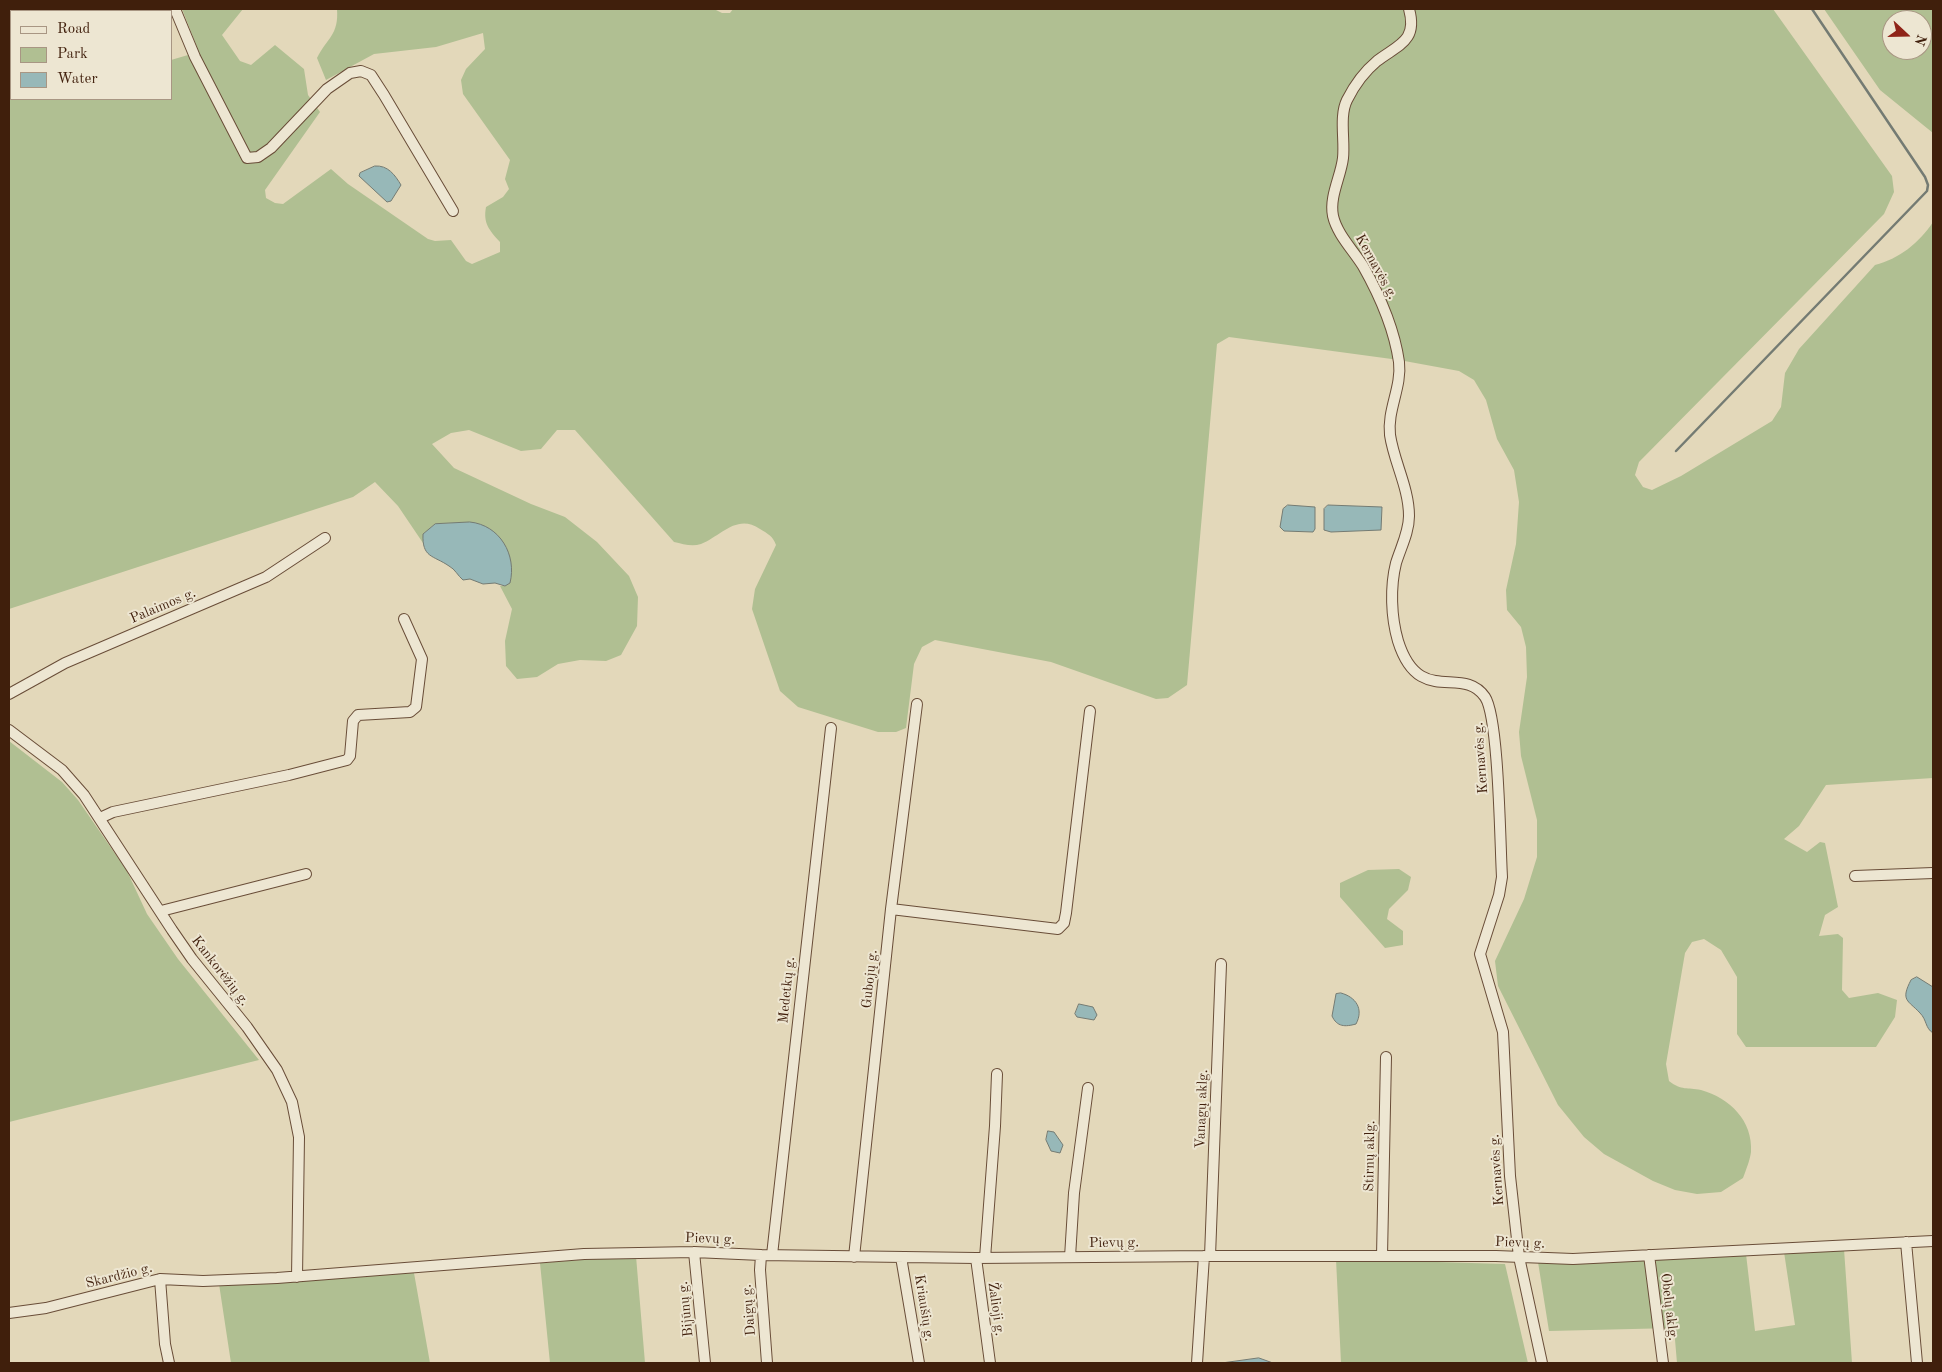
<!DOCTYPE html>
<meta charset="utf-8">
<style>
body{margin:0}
#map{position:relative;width:1942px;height:1372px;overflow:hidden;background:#e3d8ba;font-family:"Old Standard TT",serif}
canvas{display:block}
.frame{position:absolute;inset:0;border:10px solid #401f0c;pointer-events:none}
.legend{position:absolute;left:10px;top:10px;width:162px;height:90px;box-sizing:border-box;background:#ede6d2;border:1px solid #a89683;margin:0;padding:6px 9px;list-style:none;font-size:15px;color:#401f0c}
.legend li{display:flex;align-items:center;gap:10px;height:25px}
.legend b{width:25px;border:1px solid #a89683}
.north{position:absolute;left:1882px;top:10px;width:50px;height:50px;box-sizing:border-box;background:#ede6d2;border:1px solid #a89683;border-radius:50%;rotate:111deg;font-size:14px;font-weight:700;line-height:20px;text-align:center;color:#401f0c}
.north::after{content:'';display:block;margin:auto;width:18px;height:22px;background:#8f2418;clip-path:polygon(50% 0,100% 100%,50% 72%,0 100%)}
</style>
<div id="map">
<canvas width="1942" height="1372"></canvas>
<div class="frame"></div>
<ul class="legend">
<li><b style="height:6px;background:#ede6d2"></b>Road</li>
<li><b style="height:14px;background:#b0bf92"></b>Park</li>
<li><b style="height:14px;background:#97b8b8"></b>Water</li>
</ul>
<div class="north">N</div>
</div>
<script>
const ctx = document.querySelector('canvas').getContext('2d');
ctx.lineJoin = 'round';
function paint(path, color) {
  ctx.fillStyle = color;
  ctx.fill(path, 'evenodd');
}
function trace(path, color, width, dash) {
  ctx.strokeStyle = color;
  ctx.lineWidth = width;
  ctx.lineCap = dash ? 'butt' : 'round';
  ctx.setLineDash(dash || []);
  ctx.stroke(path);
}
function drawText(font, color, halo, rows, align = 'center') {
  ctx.font = font + ' "Old Standard TT",serif';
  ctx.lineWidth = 4;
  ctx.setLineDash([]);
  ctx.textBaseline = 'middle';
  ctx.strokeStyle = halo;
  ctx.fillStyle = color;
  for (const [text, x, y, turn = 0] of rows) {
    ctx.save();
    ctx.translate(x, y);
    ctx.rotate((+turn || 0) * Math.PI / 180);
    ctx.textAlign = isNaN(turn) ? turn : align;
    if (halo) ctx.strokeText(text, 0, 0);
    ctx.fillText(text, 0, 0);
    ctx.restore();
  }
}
paint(new Path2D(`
 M 182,9 L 243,9 L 222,35 L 240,61 L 251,65 L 275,45 L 304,69 L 308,95 L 320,112 L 265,190 L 266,198 L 275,203 L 283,204 L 331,169 L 348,184 L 428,239 L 435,241 L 451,240 L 466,261 L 472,264 L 500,252 L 500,242 C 489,230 483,223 486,207 L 503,197 L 509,189 L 505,179 L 510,160 L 463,94 L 461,80 L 466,69 L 485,49 L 483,33 L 436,47 L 374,54 L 326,80 L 317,58 C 327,38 339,35 337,9 L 714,9 L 722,13 L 730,13 L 733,9 L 1773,9 L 1892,176 L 1894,192 L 1884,214 L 1639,462 L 1635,475 L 1643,487 L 1652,490 L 1681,476 L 1772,421 L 1781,407 L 1785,373 L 1799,349 L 1875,265 C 1899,259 1919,243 1933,222 L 1933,778 L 1826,785 L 1799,826 L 1784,839 L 1807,852 L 1820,842 L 1825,843 L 1838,907 L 1825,915 L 1819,936 L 1838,934 L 1843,938 L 1842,990 L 1849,998 L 1878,993 L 1897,1000 L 1895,1017 L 1876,1047 L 1746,1047 L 1737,1034 L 1737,977 L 1721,950 L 1704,939 L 1692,942 L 1685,953 L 1666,1064 L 1669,1081 C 1682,1091 1687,1087 1701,1090 C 1730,1098 1753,1121 1751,1152 C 1750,1160 1746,1170 1743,1178 L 1721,1192 L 1697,1194 L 1675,1190 L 1653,1181 L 1604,1154 L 1584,1137 L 1558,1105 L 1498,986 L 1495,961 L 1524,899 L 1537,857 L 1537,820 L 1521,756 L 1519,732 L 1527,677 L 1526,647 L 1521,627 L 1507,610 L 1506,590 L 1516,544 L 1519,502 L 1514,470 L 1497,439 L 1486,400 L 1474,380 L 1459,371 L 1399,360 L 1229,337 L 1217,344 L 1187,685 L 1168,698 L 1156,699 L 1051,662 L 935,640 L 922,647 L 914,664 L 906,728 L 896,732 L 878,732 L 798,707 L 780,691 L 752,609 L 755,589 L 776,545 C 773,536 768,534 760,529 C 737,513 721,536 701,544 C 692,547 683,544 674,542 L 575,430 L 557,430 L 541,449 L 521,451 L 469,430 L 451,433 L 432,444 L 454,468 L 531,504 L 565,517 L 597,542 L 629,576 L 638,597 L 637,626 L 621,655 L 606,661 L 580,660 L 558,664 L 537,677 L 517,679 L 506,666 L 505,641 L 512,609 L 500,586 L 506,586 L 458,523 L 435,524 L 423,534 L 423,543 L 398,506 L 375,482 L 353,497 L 9,609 L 9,80 L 11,79 L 11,99 L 171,99 L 171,60 L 188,55 L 197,47 Z
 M 1824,9 L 1933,9 L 1933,133 L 1880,90 ZM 1892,20 L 1922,20 L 1922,50 L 1892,50 Z
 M 9,741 L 62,782 L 78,800 L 127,871 L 147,914 L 178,959 L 259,1060 L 9,1122 Z
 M 1399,869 L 1411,877 L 1408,890 L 1389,909 L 1387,919 L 1403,931 L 1403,945 L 1385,948 L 1340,897 L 1340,883 L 1368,870 Z
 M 1844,1249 L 1852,1363 L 1677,1363 L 1674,1328 L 1549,1331 L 1538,1262 L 1746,1254 L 1755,1331 L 1795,1325 L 1784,1252 Z
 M 636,1256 L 645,1363 L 550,1363 L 540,1263 Z
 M 1336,1259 L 1505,1264 L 1528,1363 L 1341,1363 Z
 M 414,1273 L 430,1363 L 231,1363 L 219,1284 Z`), '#b0bf92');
const water = new Path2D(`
 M 375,166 C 388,165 395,175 401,185 L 391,201 L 387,202 L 359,176 L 360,173 Z
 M 1288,505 L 1315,507 L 1315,529 L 1313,532 L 1284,531 L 1280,527 L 1283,509 Z
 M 1328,505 L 1382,507 L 1381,530 L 1331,532 L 1324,530 L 1324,509 Z
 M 470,522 C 500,525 517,555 510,583 L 505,586 L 495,583 L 483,584 L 470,579 L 463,580 C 458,576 455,569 449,566 C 433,555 422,558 423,534 L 435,524 Z
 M 1917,977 L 1933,987 L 1933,1033 C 1925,1028 1927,1020 1920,1013 C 1908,1000 1900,1001 1911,980 Z
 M 1341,993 C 1356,997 1364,1009 1356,1024 C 1345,1027 1337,1027 1332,1016 L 1336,994 Z
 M 1079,1004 L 1093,1007 L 1097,1015 L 1094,1020 L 1077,1017 L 1075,1014 Z
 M 1048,1131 L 1054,1132 L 1063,1145 L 1060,1153 L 1051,1151 L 1046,1140 Z
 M 1259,1358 L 1273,1363 L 1222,1363 Z`);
paint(water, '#97b8b8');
trace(water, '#747b73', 1);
trace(new Path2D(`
 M 1676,451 L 1927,191 L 1928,185 L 1925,177 L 1812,9`), '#747b73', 2.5);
const minor = new Path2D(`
 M 175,9 L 195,57 L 247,158 L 258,157 L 271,148 L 327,89 L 350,73 L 361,71 L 371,75 L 384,95 L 453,211
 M 1409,9 C 1418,41 1398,45 1377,61 C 1365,71 1354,86 1347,100 C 1339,116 1345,140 1343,158 C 1341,176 1329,197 1333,216 C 1337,234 1353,250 1363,266 C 1380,296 1394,327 1399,362 C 1402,387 1387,410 1390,435 C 1394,462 1409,488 1409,516 C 1409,532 1401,547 1396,563 C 1390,587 1391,617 1398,641 C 1419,708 1462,664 1485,697 C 1499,718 1500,844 1502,877 L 1499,895 L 1480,954 L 1503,1032 L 1510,1176 L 1519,1257 L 1542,1363
 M 9,694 L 65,663 L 266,577 L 325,538
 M 9,730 L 62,770 L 84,795 L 172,930 L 192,959 L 247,1027 L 277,1070 L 292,1102 L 299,1137 L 297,1277
 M 100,818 L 113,812 L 289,775 L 347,760 L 350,756 L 353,721 L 358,715 L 410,712 L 416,707 L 422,659 L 404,619
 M 1855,876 L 1933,873
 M 891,909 L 1058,929 L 1064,923 L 1066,913 L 1090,711
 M 161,911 L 306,874
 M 1906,1242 L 1917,1363
 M 694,1252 L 705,1363
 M 761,1255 L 760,1270 L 767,1363
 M 772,1255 L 831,728
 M 1649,1255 L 1663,1363
 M 1210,1256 L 1221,964
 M 1382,1256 L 1386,1057
 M 854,1257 L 891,909 L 917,704
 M 901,1257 L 919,1363
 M 1070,1257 L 1074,1193 L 1088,1088
 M 976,1258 L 990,1363
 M 985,1258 L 995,1126 L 997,1074
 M 160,1279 L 165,1344 L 169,1363
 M 9,1313 L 46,1308 L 160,1279 L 203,1281 L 277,1278 L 584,1254 L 694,1252 L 761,1255 L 976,1258 L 1210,1256 L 1496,1256 L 1573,1259 L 1933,1241
 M 1197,1363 L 1204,1256`);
trace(minor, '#694d38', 12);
trace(minor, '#ede6d2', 10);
drawText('14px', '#401f0c', '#ede6d2', [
 ["Kernavės g.",1376,267,61],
 ["Palaimos g.",163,606,-23],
 ["Kernavės g.",1481,758,-94],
 ["Kankorėžių g.",220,971,52],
 ["Gubojų g.",870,979,-84],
 ["Medetkų g.",787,990,-84],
 ["Vanagų aklg.",1202,1109,-88],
 ["Stirnų aklg.",1370,1156,-89],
 ["Kernavės g.",1497,1170,-94],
 ["Pievų g.",710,1239,2],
 ["Pievų g.",1114,1243,-1],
 ["Pievų g.",1520,1243,2],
 ["Skardžio g.",119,1276,-14],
 ["Obelų aklg.",1669,1307,83],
 ["Kriaušių g.",924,1308,81],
 ["Bijūnų g.",686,1309,-96],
 ["Žalioji g.",996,1309,82],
 ["Daigų g.",749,1310,-95]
]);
</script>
